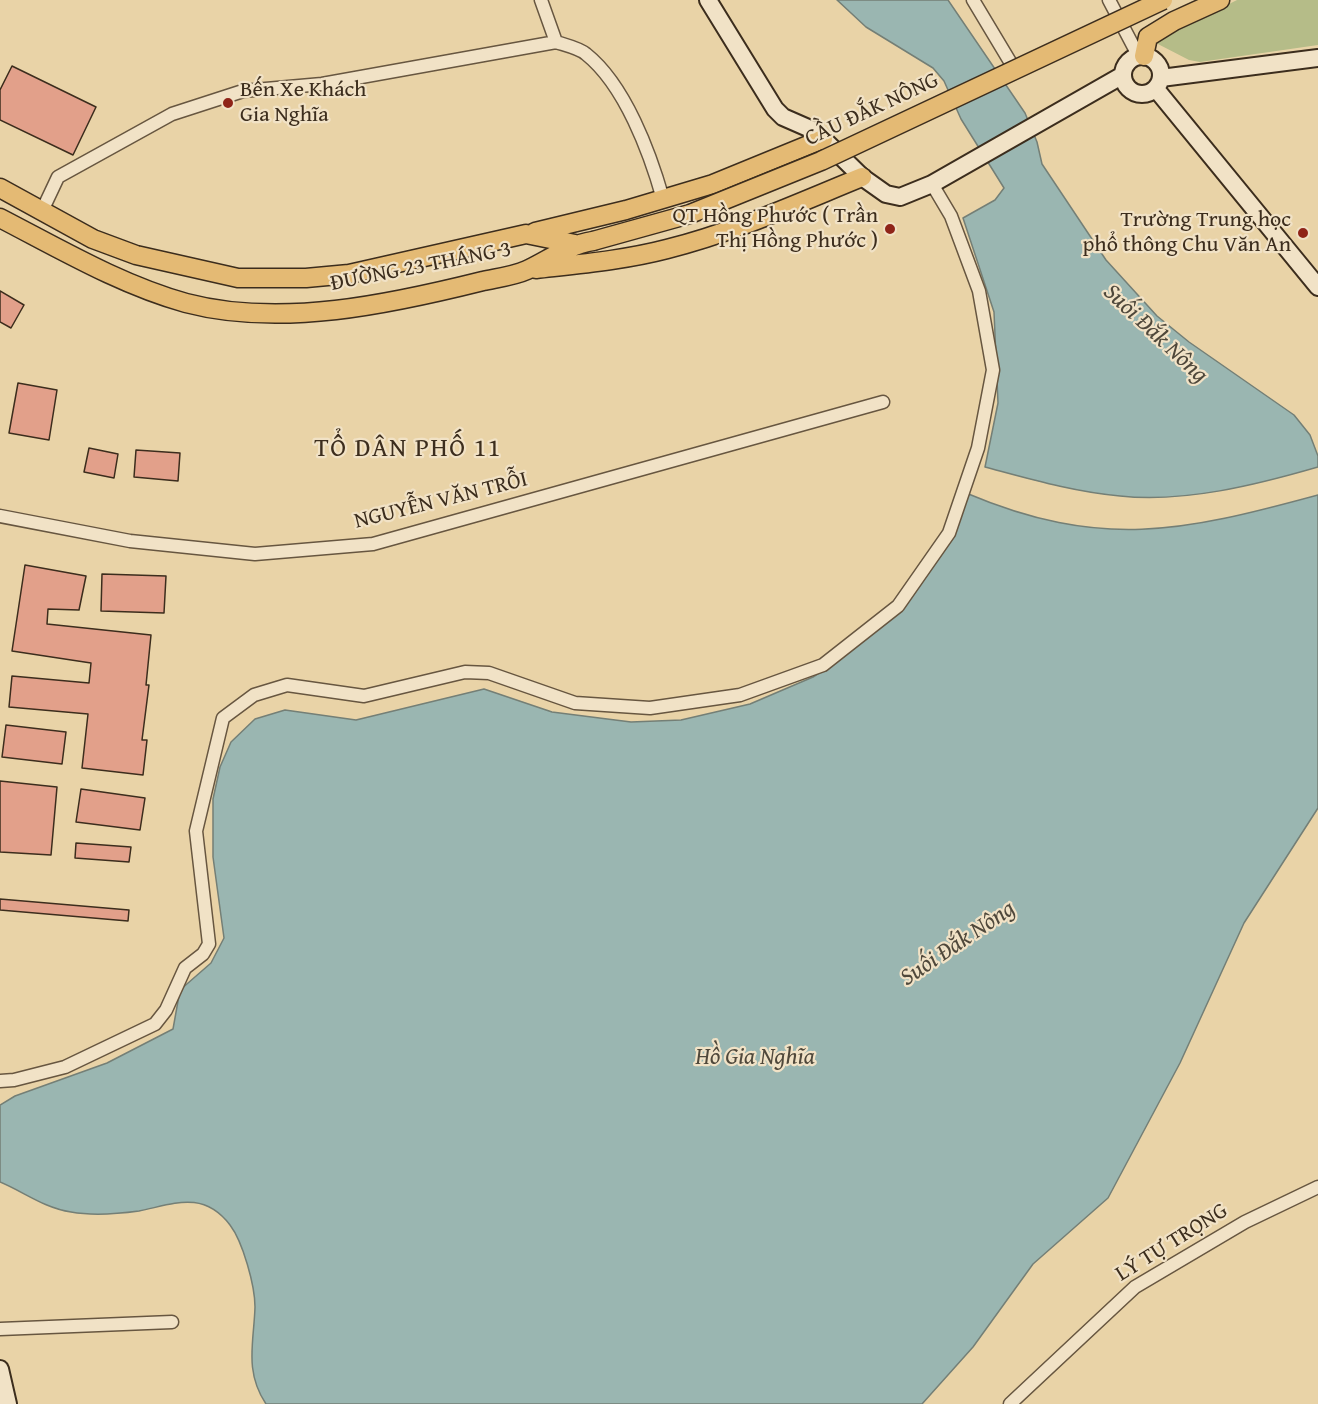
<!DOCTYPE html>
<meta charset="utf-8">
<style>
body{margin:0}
canvas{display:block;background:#e9d3a7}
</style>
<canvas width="1318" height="1404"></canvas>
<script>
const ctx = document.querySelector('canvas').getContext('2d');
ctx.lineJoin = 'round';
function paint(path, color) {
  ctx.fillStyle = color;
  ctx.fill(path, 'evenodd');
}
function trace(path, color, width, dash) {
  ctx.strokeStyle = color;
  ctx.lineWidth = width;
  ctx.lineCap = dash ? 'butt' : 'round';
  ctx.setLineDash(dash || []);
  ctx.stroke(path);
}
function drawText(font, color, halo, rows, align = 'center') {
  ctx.font = font + ' "Gentium Book Plus",serif';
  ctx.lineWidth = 4.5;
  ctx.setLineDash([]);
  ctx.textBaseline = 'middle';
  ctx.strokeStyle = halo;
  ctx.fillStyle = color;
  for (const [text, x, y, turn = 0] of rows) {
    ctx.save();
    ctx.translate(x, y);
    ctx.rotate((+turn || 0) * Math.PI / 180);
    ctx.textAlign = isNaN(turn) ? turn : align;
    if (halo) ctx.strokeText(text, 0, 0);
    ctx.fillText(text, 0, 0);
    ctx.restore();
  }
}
paint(new Path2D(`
 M 1237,0 L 1318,0 L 1318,45 L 1200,62 L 1189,60 L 1156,43 L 1157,34 L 1185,26 Z`), '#b5bc88');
const water = new Path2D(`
 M 837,0 L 948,0 L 1025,113 L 1037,142 L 1042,164 L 1106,260 L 1157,316 L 1189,342 L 1294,415 L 1310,435 L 1318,456 L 1318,467 C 1256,485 1184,503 1120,496 C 1074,492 1030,479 985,467 L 998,403 L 994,312 L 963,218 L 995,200 L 1004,188 L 961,119 L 944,81 L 933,68 L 866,27 Z
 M 966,493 C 1101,550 1182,532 1318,495 L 1318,808 L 1244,923 L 1180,1063 L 1108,1198 L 1033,1264 L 973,1347 L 922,1404 L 266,1404 C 244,1371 254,1342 255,1307 C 255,1286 243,1242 230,1225 C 203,1190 174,1204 139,1211 C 117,1214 93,1216 71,1212 C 44,1208 24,1192 0,1182 L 0,1105 L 15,1096 L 107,1063 L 173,1029 L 180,990 L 211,963 L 224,938 L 213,857 L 213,799 L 220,767 L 231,742 L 255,719 L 285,710 L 356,720 L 484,689 L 552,712 L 631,722 L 681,720 L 750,704 L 813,677 L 842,658 L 872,634 L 905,598 Z`);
paint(water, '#9ab6b1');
trace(water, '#747f76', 1.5);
const building = new Path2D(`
 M 12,66 L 96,107 L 73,155 L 0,120 L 0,90 Z
 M 0,291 L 24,305 L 11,328 L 0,322 Z
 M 18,383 L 57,390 L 49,440 L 9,433 Z
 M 89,448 L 118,454 L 114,478 L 84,472 Z
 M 136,450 L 180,453 L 178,481 L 134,477 Z
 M 25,565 L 86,576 L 79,610 L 48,609 L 47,624 L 151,635 L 146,685 L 149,685 L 142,740 L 147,740 L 143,775 L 82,768 L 88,714 L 9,707 L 12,676 L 89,683 L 91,663 L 12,651 Z
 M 102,574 L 166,576 L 164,613 L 101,611 Z
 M 6,725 L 66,732 L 62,764 L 2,757 Z
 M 0,781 L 57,787 L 51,855 L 0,852 Z
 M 81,789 L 145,798 L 140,830 L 76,822 Z
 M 76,843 L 131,847 L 129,862 L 75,858 Z
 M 0,899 L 129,910 L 128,921 L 0,910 Z`);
paint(building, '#e2a08a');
trace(building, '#3c2d1d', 1.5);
const street = new Path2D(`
 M 541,0 L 556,42
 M 973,0 L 1015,70
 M 1109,0 L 1139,57
 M 42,211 L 58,177 L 172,114 L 243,91 L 322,84 L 556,42 C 565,45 579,48 586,54 C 625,85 650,153 663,199
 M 0,516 L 130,541 L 255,554 L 373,544 L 883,402
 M 0,1081 L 14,1080 L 65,1067 L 155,1024 L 166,1010 L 185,968 L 203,954 L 209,944 L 196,831 L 223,718 L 254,695 L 287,685 L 364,696 L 465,672 L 489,673 L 575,703 L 650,708 L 740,695 L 823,665 L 898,606 L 949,533 L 978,448 L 993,370 L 979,291 L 951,216 L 932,184
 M 0,1329 L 172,1322
 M 1010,1404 L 1135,1287 L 1245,1222 L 1318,1187`);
const secondary = new Path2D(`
 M 708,0 L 775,109 L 783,117 L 815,131 L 862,177 L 886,194 L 900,197 L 932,184 L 1123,75
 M1123 75a19 19 0 1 1 38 0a19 19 0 1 1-38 0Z
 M 1161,78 L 1318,58
 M 1156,89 L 1318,287
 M 0,1369 L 8,1404`);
const primary = new Path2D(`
 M 1144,56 L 1148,37 L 1174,21 L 1220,0
 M 0,188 L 93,239 L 136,255 L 238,278 L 306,278 L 349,274 L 526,234 L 575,244
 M 0,218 C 60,249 121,285 186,303 C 281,328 391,304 483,281 C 497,278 514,276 527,270 C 550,259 568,245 593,241
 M 535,232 L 626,210 L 713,184 L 823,139
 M 536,269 C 580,264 625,260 667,249 C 735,232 798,203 862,177`);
trace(street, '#675640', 15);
trace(secondary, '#3c2d1d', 20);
trace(primary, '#3c2d1d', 21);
trace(street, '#f1e2c6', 12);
trace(secondary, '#f1e2c6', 16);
trace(primary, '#e4ba74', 18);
const primaryBridge = new Path2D(`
 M 593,241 L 690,214 L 821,161 L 1163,0`);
trace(primaryBridge, '#3c2d1d', 21, []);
trace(primaryBridge, '#e4ba74', 18);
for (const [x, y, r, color] of [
 [228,103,6,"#8f2418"],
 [890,229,6,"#8f2418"],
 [1303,233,6,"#8f2418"]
]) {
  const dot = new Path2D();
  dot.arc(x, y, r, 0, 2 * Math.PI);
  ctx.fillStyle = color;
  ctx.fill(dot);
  trace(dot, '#f1e2c6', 2);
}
drawText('22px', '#3c2d1d', '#f1e2c6', [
 ["Bến Xe Khách",240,90,"left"],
 ["Gia Nghĩa",240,115,"left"],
 ["QT Hồng Phước ( Trần",878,216],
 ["Thị Hồng Phước )",878,241],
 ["Trường Trung học",1291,220],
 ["phổ thông Chu Văn An",1291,245]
], 'right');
drawText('22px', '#3c2d1d', '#f1e2c6', [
 ["CẦU ĐẮK NÔNG",872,110,-25],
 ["ĐƯỜNG 23 THÁNG 3",421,267,-11],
 ["NGUYỄN VĂN TRỖI",441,501,-14],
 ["LÝ TỰ TRỌNG",1172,1243,-32]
]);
drawText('italic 24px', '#4f483b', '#f1e2c6', [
 ["Suối Đắk Nông",1155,334,43],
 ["Suối Đắk Nông",958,944,-34],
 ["Hồ Gia Nghĩa",755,1058]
]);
ctx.letterSpacing = '1.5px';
drawText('26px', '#3c2d1d', '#f1e2c6', [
 ["TỔ DÂN PHỐ 11",408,449]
]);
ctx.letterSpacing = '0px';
</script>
